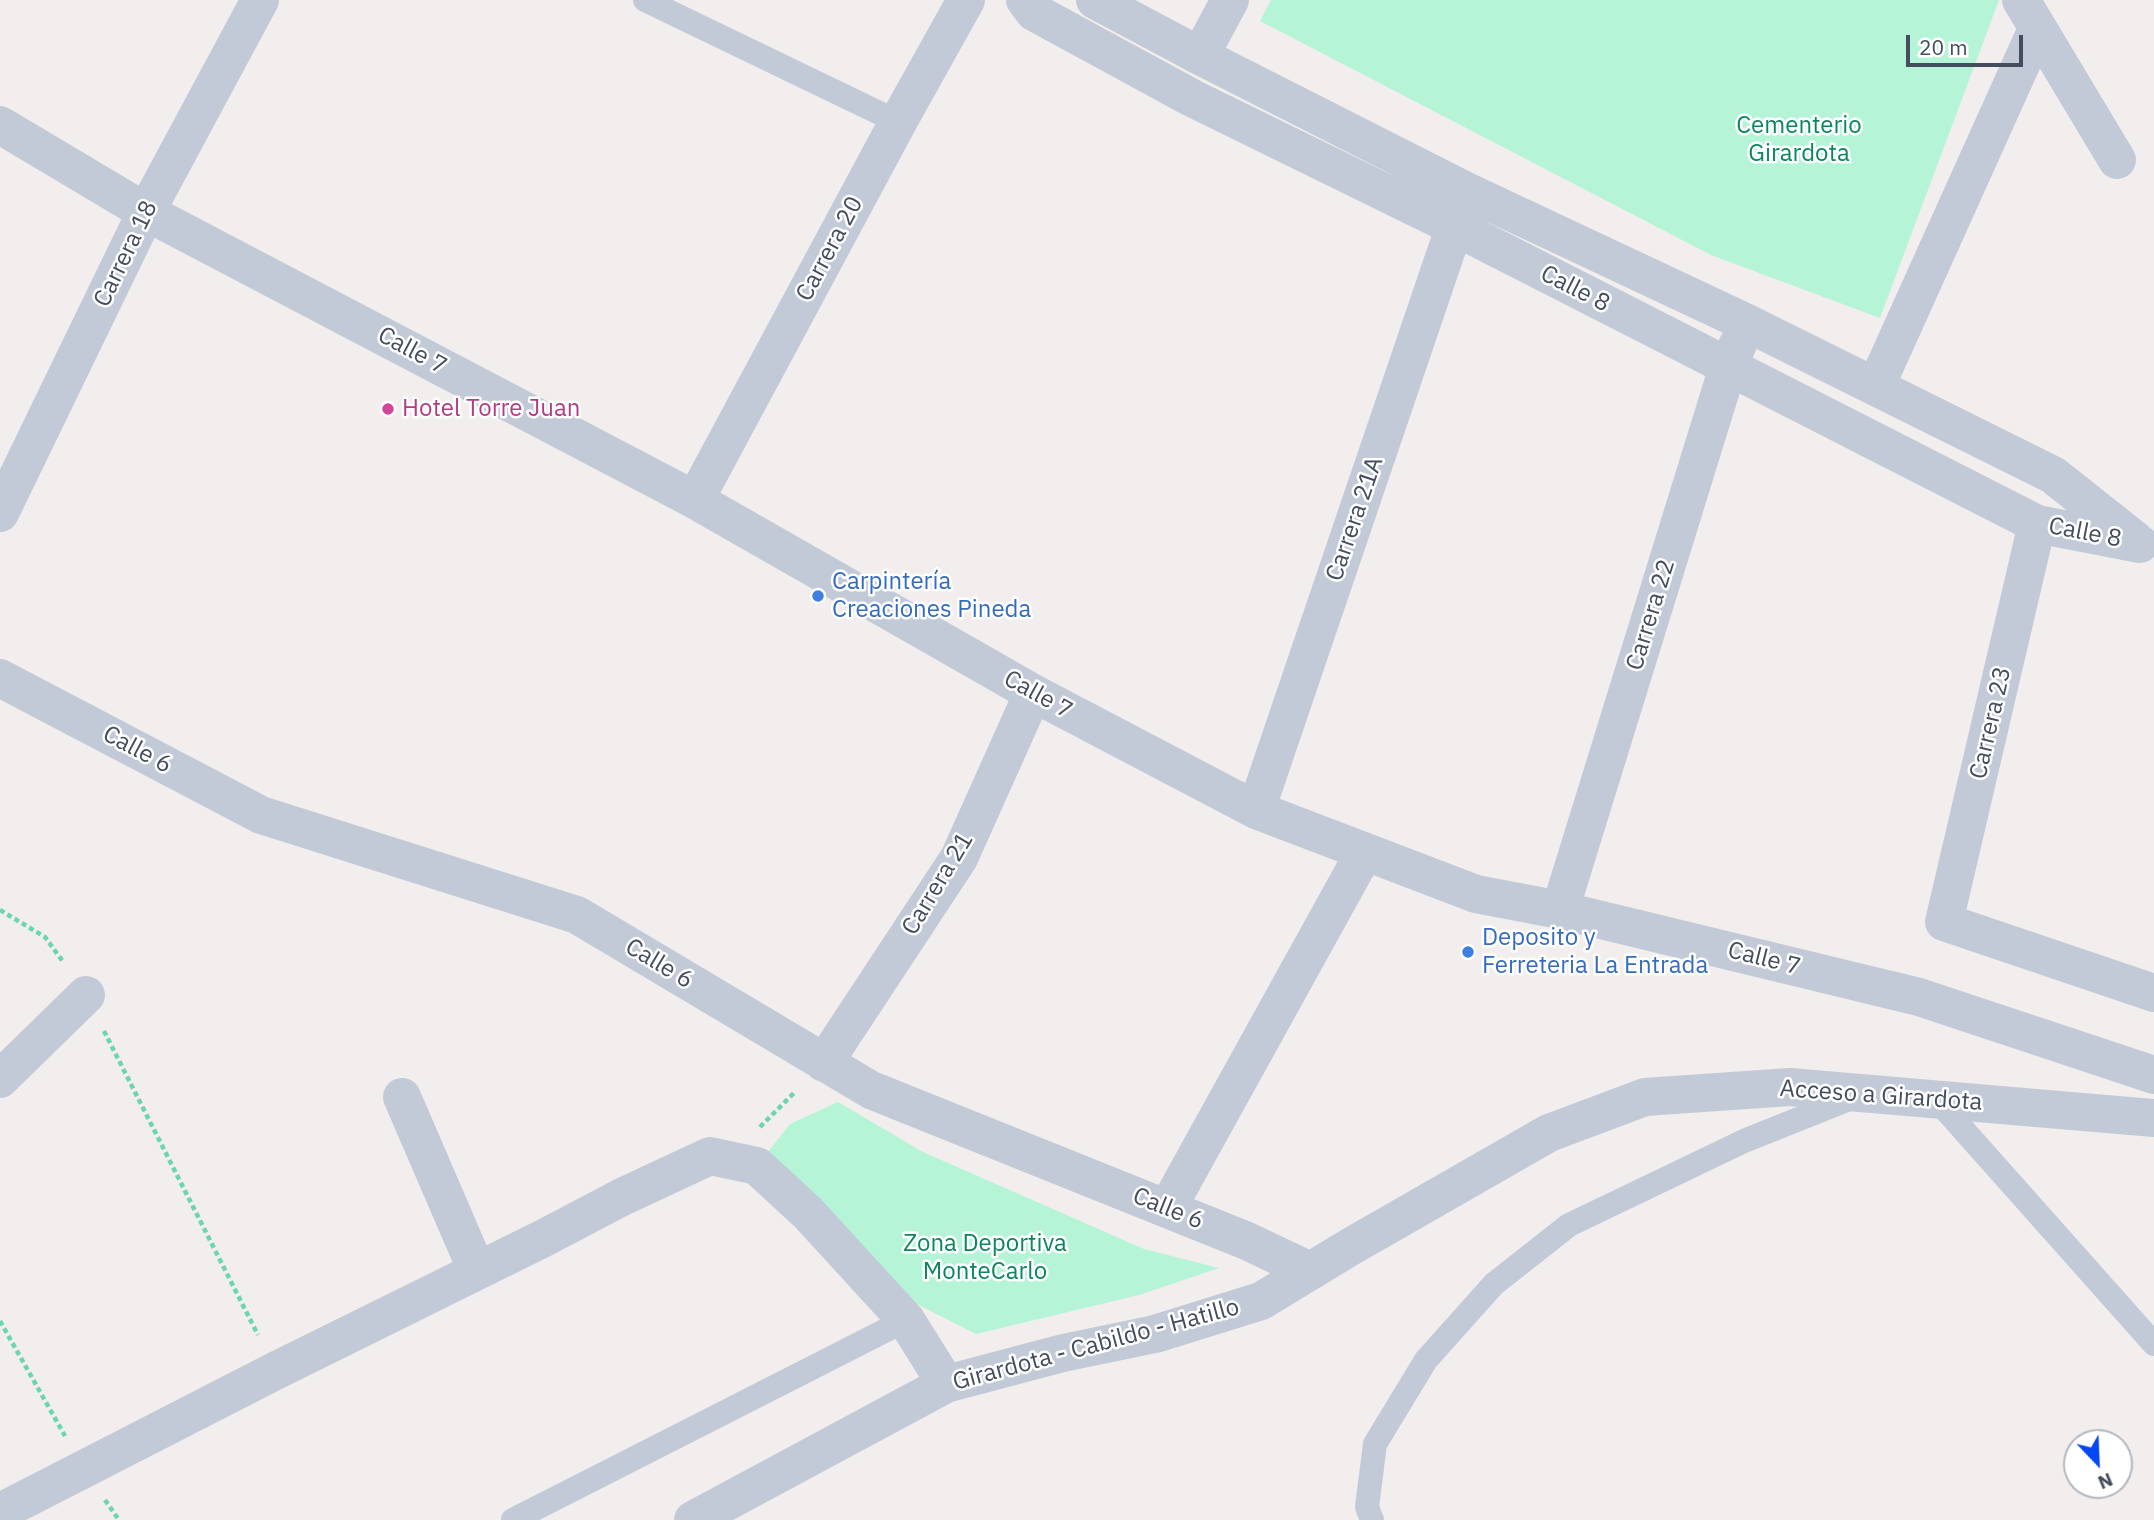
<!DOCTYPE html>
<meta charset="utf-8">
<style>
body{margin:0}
#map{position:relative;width:2154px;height:1520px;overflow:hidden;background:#f1eeed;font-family:"IBM Plex Sans",sans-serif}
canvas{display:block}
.north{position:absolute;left:2063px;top:1429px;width:70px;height:70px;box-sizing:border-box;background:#fff;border:2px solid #b4b8be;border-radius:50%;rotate:157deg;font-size:19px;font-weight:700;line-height:28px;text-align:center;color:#444d5d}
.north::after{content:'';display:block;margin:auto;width:24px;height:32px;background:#0548f3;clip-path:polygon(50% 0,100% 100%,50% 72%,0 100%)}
.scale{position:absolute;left:1906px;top:35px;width:117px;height:32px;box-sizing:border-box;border:4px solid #444d5d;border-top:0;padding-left:9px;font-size:21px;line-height:24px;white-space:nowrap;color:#444d5d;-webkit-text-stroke:5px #fff;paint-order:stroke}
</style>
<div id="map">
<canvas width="2154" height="1520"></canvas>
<div class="north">N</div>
<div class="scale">20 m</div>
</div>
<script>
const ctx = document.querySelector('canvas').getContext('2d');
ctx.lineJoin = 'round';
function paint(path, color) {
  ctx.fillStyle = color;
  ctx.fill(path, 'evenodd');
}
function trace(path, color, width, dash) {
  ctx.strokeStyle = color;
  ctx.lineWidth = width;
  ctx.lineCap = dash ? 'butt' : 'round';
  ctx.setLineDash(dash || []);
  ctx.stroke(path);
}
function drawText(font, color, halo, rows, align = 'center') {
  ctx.font = font + ' "IBM Plex Sans",sans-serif';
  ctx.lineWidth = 5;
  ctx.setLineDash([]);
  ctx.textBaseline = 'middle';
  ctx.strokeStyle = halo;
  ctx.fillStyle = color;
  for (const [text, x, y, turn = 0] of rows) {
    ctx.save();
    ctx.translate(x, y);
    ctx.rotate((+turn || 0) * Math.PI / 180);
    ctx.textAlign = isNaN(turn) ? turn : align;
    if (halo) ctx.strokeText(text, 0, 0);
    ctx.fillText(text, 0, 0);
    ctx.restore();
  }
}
paint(new Path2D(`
 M 1271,0 L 1999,0 L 1880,318 L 1711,255 L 1260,21 Z
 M 838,1102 L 923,1152 L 1144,1249 L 1219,1268 L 1139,1295 L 976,1334 L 917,1304 L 757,1166 L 790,1124 Z`), '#b6f4d8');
trace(new Path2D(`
 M 0,910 L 45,937 L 64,963
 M 104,1031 L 258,1335
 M 760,1127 L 796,1091
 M 0,1321 L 65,1436
 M 105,1500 L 119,1520`), '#6bd5b1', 4.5, [5, 3.5]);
trace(new Path2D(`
 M 645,0 L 898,122
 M 1936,1099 L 2154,1344
 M 513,1520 L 906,1320
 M 1372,1520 L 1367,1507 L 1375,1444 L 1426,1360 L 1494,1284 L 1569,1225 L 1744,1141 L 1854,1097`), '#c2cad7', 24);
trace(new Path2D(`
 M 1025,0 L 1034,12 L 1192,98 L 1455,227 L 2037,524 L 2140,544
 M 1095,0 L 1200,56 L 1466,191 L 1747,323 L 2053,475 L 2135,540
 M 2021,0 L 2117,160
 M 1200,56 L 1230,0
 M 0,125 L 146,212 L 695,500 L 1033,693 L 1256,810 L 1476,894 L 1560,910 L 1919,997 L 2154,1075
 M 1876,386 L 2037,29
 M 695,500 L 898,122 L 966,0
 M 0,513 L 146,212 L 260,0
 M 2037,524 L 1944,922 L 2154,993
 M 0,678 L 261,815 L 577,915 L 871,1090 L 1247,1241 L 1310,1271
 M 1256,810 L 1463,202
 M 1560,910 L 1728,367 L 1738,344
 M 824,1063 L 959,858 L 1033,693
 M 0,1079 L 86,995
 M 402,1097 L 477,1271
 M 1167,1209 L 1364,853
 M 0,1512 L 275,1371 L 544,1238 L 622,1197 L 710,1156 L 757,1166 L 808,1213 L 906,1320 L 946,1384`), '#c2cad7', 38);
trace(new Path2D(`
 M 693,1520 L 946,1384 L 1063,1353 L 1155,1334 L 1261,1301 L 1350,1247 L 1549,1133 L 1645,1097 L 1790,1087 L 2154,1118`), '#c2cad7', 38);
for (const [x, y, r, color] of [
 [388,409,7,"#d1479c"],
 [818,596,7,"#3f7fe0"],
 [1468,952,7,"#3f7fe0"]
]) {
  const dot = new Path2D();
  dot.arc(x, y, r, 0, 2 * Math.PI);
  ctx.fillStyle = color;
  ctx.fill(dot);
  trace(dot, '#fff', 2.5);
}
drawText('24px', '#0c875d', '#fff', [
 ["Cementerio",1799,126],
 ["Girardota",1799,154],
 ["Zona Deportiva",985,1244],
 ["MonteCarlo",985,1272]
]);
drawText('24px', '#444d5d', '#fff', [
 ["Carrera 20",830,249,-62],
 ["Carrera 18",126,254,-64],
 ["Calle 8",1575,289,27],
 ["Calle 7",412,351,28],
 ["Carrera 21A",1355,519,-71],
 ["Calle 8",2085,533,11],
 ["Carrera 22",1651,615,-73],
 ["Calle 7",1038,695,29],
 ["Carrera 23",1991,723,-77],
 ["Calle 6",137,750,28],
 ["Carrera 21",938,884,-59],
 ["Calle 7",1764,959,14],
 ["Calle 6",659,964,31],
 ["Acceso a Girardota",1881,1096,4],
 ["Calle 6",1168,1209,22],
 ["Girardota - Cabildo - Hatillo",1096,1345,-15]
]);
drawText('24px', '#b23c85', '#fff', [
 ["Hotel Torre Juan",402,409]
], 'left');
drawText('24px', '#366cbe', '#fff', [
 ["Carpintería",832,582],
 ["Creaciones Pineda",832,610],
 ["Deposito y",1482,938],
 ["Ferreteria La Entrada",1482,966]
], 'left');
</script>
